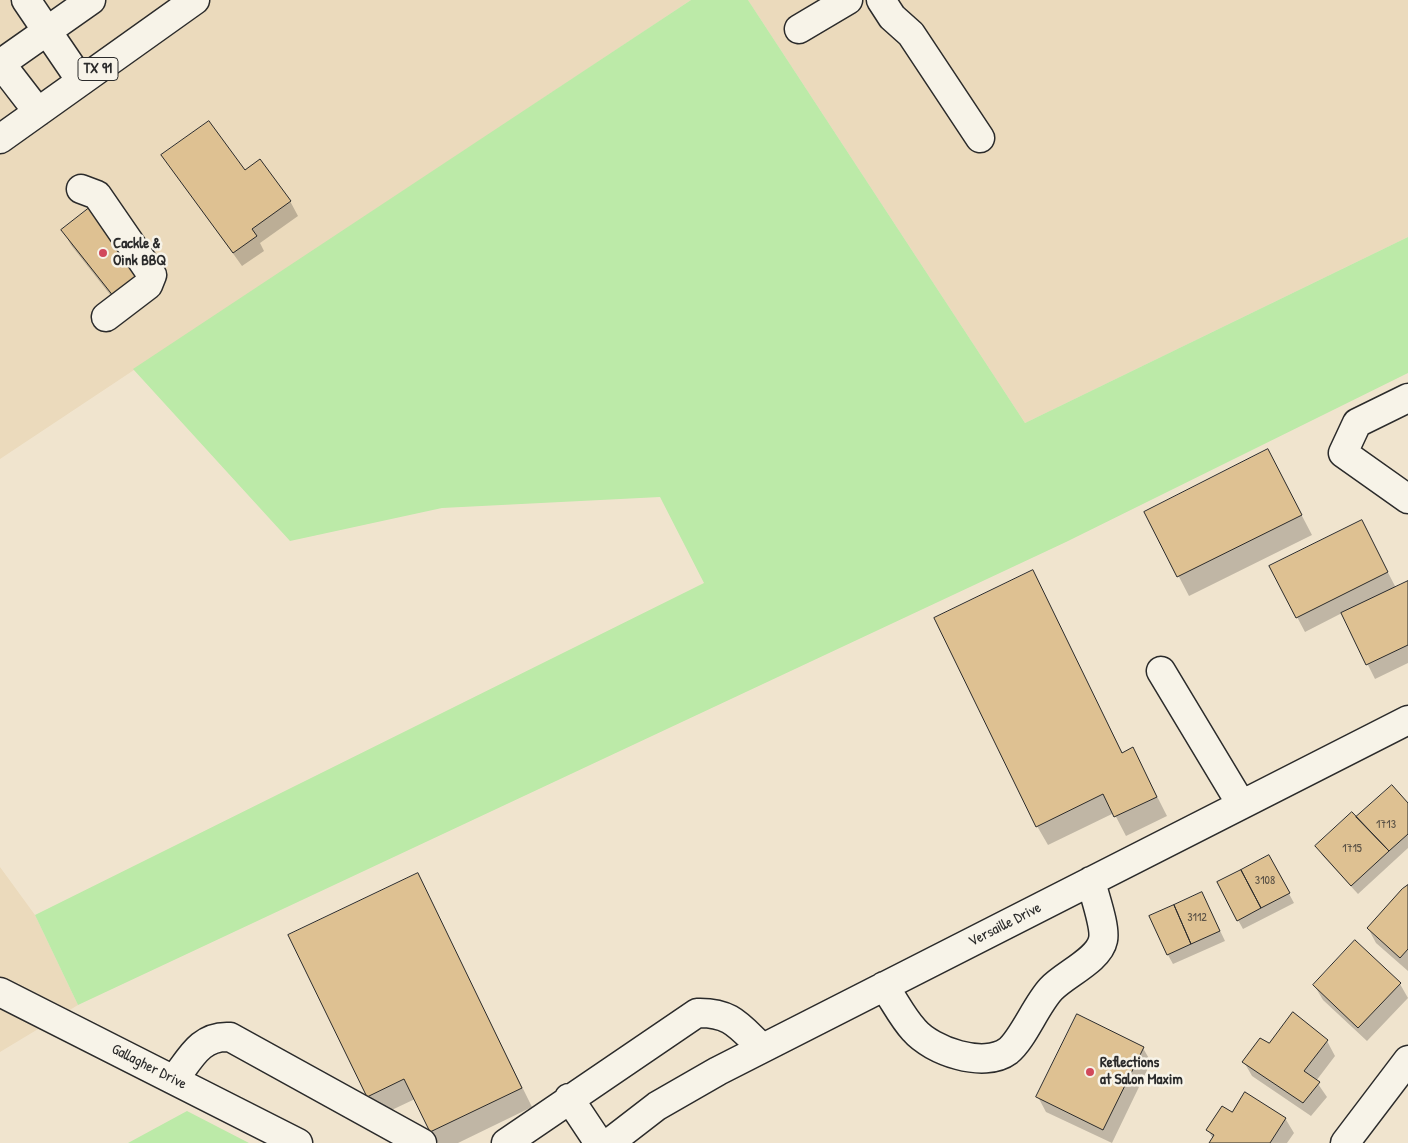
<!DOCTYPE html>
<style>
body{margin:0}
canvas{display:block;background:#f0e4ce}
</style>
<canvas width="1408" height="1143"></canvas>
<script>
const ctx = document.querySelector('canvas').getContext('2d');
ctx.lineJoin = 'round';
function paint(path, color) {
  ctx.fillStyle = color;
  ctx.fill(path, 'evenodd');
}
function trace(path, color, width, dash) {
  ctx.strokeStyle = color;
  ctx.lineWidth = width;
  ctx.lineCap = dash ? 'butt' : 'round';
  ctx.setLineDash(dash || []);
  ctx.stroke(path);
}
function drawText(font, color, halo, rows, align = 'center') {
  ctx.font = font + ' "Patrick Hand",sans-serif';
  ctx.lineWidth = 5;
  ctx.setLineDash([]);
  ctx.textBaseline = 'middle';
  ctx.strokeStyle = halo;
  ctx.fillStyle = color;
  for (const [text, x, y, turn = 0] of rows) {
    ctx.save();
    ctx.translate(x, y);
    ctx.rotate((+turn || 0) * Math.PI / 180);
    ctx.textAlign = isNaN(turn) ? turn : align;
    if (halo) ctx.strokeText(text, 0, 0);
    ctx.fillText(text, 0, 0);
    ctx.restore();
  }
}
paint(new Path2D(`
 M 0,0 L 691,0 L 0,459 Z
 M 748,0 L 1408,0 L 1408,237 L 1025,423 Z
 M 0,867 L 35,915 L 78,1005 L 0,1052 Z`), '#ebdabc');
paint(new Path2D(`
 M 691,0 L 748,0 L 1025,423 L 1408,237 L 1408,373 L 1066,542 L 78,1005 L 35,915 L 704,583 L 660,497 L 442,508 L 290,541 L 133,369 Z
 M 187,1111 L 249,1143 L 128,1143 Z`), '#bceaa8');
paint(new Path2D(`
 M 163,156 L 245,172 L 290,201 L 298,216 L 260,243 L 264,251 L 242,266 Z
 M 93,207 L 123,311 L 71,245 L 63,230 Z
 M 1268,451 L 1312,535 L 1189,596 L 1145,512 Z
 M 1369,536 L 1396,588 L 1408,582 L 1408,663 L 1375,679 L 1342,613 L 1305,632 L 1297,617 Z
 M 1032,572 L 1123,754 L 1133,749 L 1167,816 L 1126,836 L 1114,813 L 1048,845 L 1037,826 Z
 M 1408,805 L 1408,848 L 1358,894 L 1322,855 L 1317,846 L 1356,818 Z
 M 1274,866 L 1294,903 L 1243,929 L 1238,920 Z
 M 417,874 L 532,1107 L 458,1143 L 438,1143 L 415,1099 L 379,1116 L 290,936 Z
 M 1408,887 L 1408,971 L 1376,943 L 1368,928 Z
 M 1202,893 L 1225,941 L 1173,964 L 1168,955 Z
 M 1400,984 L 1408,998 L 1367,1041 L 1323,1000 L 1314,985 Z
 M 1327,1041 L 1335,1056 L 1316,1081 L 1327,1097 L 1311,1116 L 1252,1076 L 1244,1062 Z
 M 1143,1048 L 1151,1062 L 1112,1143 L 1046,1112 L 1038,1097 Z
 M 1233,1114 L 1285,1118 L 1294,1133 L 1287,1143 L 1211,1143 L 1213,1139 L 1208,1130 Z`), '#0003');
const building = new Path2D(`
 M 209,121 L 245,170 L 260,159 L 291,201 L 252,229 L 257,236 L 233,253 L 161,155 Z
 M 93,205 L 142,275 L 114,297 L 61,230 Z
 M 1268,449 L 1302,515 L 1177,577 L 1144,512 Z
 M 1362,520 L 1388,572 L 1296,618 L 1269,566 Z
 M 1033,570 L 1122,753 L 1133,747 L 1157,797 L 1114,817 L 1103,794 L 1036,827 L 934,618 Z
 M 1408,581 L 1408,645 L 1366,665 L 1341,613 Z
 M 1392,785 L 1408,803 L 1408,834 L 1389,851 L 1356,817 Z
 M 1352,812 L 1389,851 L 1351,886 L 1315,846 Z
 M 1269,855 L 1290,893 L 1261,908 L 1241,870 Z
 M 1241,870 L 1261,908 L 1237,921 L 1217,882 Z
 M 418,873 L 522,1088 L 430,1132 L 404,1079 L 367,1097 L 288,935 Z
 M 1408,885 L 1408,949 L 1400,958 L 1367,928 L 1402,889 Z
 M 1202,892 L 1220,931 L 1191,944 L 1174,905 Z
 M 1174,905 L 1191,944 L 1167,955 L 1149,916 Z
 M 1355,940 L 1401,983 L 1358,1028 L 1313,985 Z
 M 1293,1012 L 1328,1040 L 1304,1071 L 1320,1082 L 1303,1103 L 1242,1062 L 1260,1038 L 1269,1043 Z
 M 1077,1014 L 1144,1047 L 1103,1130 L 1036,1097 Z
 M 1245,1092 L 1286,1118 L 1270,1143 L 1209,1143 L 1214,1135 L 1206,1130 L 1222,1106 L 1232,1112 Z`);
paint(building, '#dec192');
trace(building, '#2b2b2b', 1);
const minor = new Path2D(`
 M 26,0 L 47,31
 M 881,0 L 892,17 L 911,34 L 980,138
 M 799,29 L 848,0
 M 81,189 L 97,195 L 152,275 L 148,285 L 106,317
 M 1408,398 L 1357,423 L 1343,453 L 1408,499
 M 1161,671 L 1241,804
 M 884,986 C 894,1000 902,1017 914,1030 C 932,1051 984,1069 1008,1051 C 1023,1039 1036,1005 1051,989 C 1065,974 1099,960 1103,940 C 1106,927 1094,895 1091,881
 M 0,992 L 298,1143
 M 174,1080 C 190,1059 200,1035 230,1037 L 422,1143
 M 569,1098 L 599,1143
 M 506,1143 L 697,1013 C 731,1012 739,1026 762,1048
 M 609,1143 L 657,1106 L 718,1071 L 1408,720
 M 1345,1143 L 1408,1060`);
const major = new Path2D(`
 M 47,31 L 81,81
 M 0,64 L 91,0
 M 1,64 L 38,112
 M 0,139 L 195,0`);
trace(minor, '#2b2b2b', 31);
trace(major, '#2b2b2b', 31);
trace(minor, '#f7f3e8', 28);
trace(major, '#f7f3e8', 28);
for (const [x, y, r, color] of [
 [103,253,5,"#d1495b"],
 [1090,1072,5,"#d1495b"]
]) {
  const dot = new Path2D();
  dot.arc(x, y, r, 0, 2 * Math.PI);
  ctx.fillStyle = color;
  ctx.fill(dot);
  trace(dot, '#f7f3e8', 2);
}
drawText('12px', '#585045', null, [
 ["1713",1386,825],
 ["1715",1352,849],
 ["3108",1265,881],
 ["3112",1197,918]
]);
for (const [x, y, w] of [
 [98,69,40]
]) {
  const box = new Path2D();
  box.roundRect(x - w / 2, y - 11.5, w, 23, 4);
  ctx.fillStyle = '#f7f3e8';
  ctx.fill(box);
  trace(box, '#2b2b2b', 1);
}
drawText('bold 14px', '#2b2b2b', null, [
 ["TX 91",98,69]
]);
drawText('bold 15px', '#2b2b2b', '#f7f3e8', [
 ["Cackle &",113,244],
 ["Oink BBQ",113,261],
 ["Reflections",1100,1063],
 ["at Salon Maxim",1100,1080]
], 'left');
drawText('15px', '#2b2b2b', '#f7f3e8', [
 ["Versaille Drive",1005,925,-27],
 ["Gallagher Drive",149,1067,27]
]);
</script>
